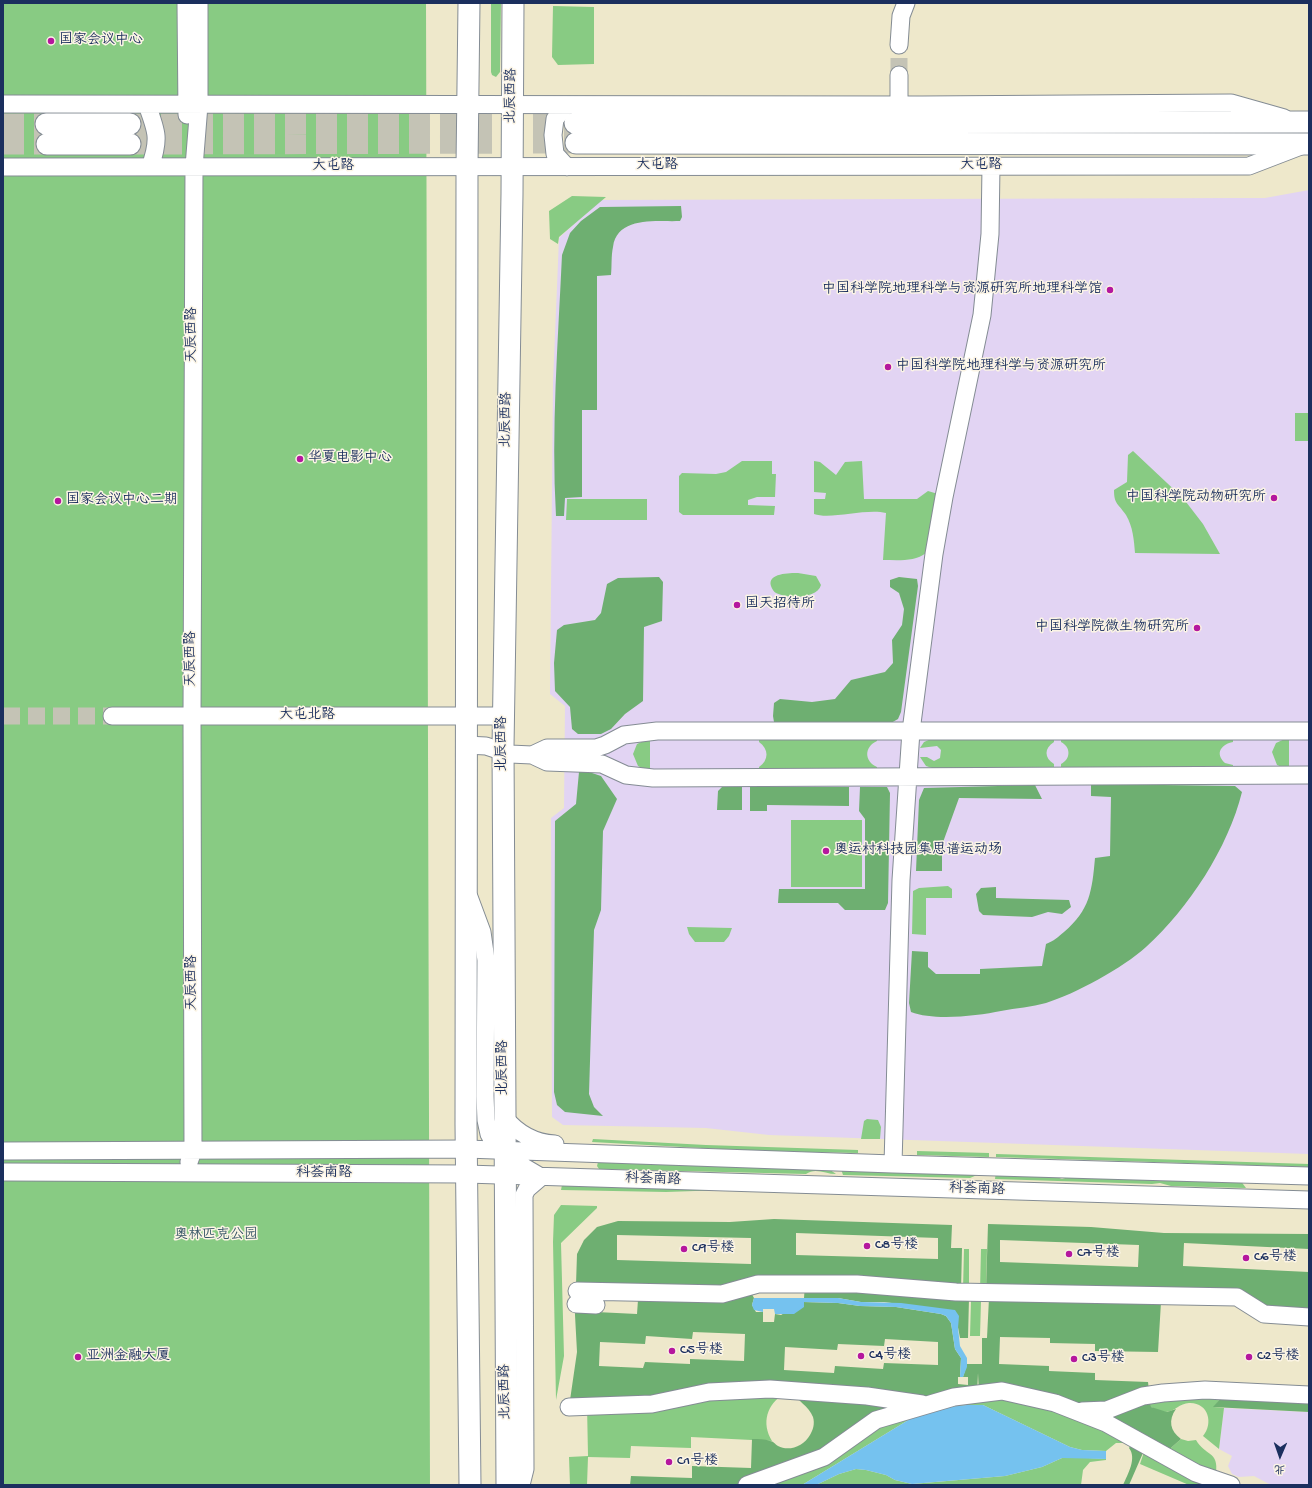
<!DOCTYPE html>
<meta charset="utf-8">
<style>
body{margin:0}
#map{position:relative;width:1312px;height:1488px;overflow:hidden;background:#eee8cb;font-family:"Gochi Hand","LXGW WenKai TC",sans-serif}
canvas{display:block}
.frame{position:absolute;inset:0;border:4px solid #1b2f5e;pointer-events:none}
.north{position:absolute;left:1260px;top:1436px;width:40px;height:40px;-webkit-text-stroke:3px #fcf5e5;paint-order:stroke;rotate:182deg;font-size:11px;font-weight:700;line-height:16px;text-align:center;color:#1b2f5e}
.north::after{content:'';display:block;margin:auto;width:14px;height:18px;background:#1b2f5e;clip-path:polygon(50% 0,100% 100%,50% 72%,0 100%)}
</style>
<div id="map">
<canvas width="1312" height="1488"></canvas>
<div class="frame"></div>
<div class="north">北</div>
</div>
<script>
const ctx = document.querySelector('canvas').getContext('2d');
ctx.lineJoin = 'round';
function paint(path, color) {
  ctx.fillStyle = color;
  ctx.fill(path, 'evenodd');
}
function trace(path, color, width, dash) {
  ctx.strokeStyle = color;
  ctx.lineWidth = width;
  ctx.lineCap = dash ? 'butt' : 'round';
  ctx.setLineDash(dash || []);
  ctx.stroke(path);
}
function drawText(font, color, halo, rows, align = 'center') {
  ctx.font = font + ' "Gochi Hand","LXGW WenKai TC",sans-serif';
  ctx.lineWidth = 3;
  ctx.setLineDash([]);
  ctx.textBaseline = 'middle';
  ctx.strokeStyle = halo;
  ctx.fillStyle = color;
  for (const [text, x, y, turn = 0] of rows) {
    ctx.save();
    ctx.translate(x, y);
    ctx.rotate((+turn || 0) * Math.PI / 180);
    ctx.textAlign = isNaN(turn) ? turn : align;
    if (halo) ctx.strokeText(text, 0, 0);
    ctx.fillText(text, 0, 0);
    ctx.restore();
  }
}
paint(new Path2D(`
 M 1309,190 L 1309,1154 L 769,1135 L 706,1128 L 563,1125 L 552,1117 L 551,818 L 564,808 L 565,706 L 550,694 L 553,383 L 559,238 L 600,200 L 1235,198 L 1265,198 Z
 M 1224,1408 L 1309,1412 L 1309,1485 L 1271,1485 L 1254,1476 L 1239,1477 L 1232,1474 L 1228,1466 L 1232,1456 L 1219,1449 Z`), '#e2d4f3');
paint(new Path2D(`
 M 3,3 L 426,3 L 430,1485 L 3,1485 Z
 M 491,3 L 501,3 L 500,72 L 496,77 L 492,75 L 491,72 Z
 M 553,6 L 594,7 L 594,64 L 558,65 L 552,57 Z
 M 572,196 L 606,197 L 559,237 L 558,244 L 550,239 L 549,211 Z
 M 1295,413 L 1309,413 L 1309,441 L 1295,441 Z
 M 1133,451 L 1183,498 L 1203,524 L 1220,554 L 1135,553 C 1134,540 1133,527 1126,515 C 1119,504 1114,505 1114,490 L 1127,482 L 1128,455 Z
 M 742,461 L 772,461 L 772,474 L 776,474 L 775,497 L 757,497 L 748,500 L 748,505 L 775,506 L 774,515 L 683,515 L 679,512 L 679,476 L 682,473 L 716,474 L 726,472 Z
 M 814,461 L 820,462 L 836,475 L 845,462 L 862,461 L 864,499 L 917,499 L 928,491 L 938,494 L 926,553 C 915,562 897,560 883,560 L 886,513 C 866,508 831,520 814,514 L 814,499 L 825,499 L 826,493 L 814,492 Z
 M 567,499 L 647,499 L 647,520 L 566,520 Z
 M 798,573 L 816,576 L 821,585 C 817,599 788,599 776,593 C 774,592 772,589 771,586 C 767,573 790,573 798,573 Z
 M 1289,737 L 1289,770 L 1277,765 L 1272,752 L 1276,743 Z
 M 650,738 L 650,772 L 638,766 L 633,754 L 637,744 Z
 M 759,738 L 877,738 L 877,741 C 864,747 864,761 877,767 L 877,770 L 759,770 L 759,767 C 769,760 769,749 759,742 Z
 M 1054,738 L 1054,742 C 1044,748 1044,758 1054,764 L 1054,768 L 935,769 L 926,766 L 920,757 L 927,757 L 934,761 L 940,758 L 941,750 L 937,746 L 920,748 L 924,742 L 931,739 Z
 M 1061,738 L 1233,738 L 1233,742 C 1222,744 1214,753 1225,763 L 1233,765 L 1233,768 L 1061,768 L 1061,764 C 1071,759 1071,747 1061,742 Z
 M 791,820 L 862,820 L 862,887 L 791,887 Z
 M 948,886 L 952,889 L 952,898 L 926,898 L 926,935 L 912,934 L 913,891 L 919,888 Z
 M 687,927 L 732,928 L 729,936 L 724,942 L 695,942 L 689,934 Z
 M 867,1119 L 878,1120 L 881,1127 L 880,1139 L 861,1139 L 864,1121 Z
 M 593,1139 L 706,1145 L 858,1150 L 858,1153 L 757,1151 L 592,1142 Z
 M 917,1151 L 989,1153 L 989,1157 L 917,1155 Z
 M 996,1154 L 1309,1164 L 1309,1167 L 996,1157 Z
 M 598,1162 L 826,1167 L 836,1174 C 826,1174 815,1167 806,1174 L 599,1169 L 597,1166 Z
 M 840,1166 L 977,1175 L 970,1178 L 843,1175 Z
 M 996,1171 L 1054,1176 L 1062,1179 L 1072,1176 L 1240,1180 L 1246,1188 L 1171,1186 L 1160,1183 L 1152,1184 L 995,1179 Z
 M 562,1185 L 724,1190 L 666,1192 L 561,1190 Z
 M 561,1205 L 597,1206 L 597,1208 L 561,1243 L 564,1356 L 556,1400 L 553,1242 L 554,1215 Z
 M 964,1249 L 969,1249 L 969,1290 L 963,1290 Z
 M 981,1249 L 987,1249 L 986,1291 L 980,1291 Z
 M 971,1301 L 981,1301 L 980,1336 L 970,1336 Z
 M 1002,1391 L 1055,1403 L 1127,1443 L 1116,1443 L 1106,1451 L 1082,1450 L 1070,1447 L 983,1405 L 967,1405 L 947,1407 L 910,1419 L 802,1485 L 747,1485 L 876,1420 Z
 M 784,1394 C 767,1404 761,1423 772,1441 L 691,1437 L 691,1448 L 631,1446 L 630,1458 L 588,1457 L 587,1485 L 570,1485 L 569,1457 L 588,1456 L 587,1405 Z
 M 1149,1395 L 1220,1399 L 1214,1407 L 1224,1408 L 1219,1449 L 1203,1436 C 1214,1423 1208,1402 1189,1403 C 1180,1403 1174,1412 1166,1412 C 1160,1412 1155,1409 1151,1407 Z
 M 1181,1439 L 1188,1441 L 1196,1440 C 1205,1456 1219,1451 1216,1473 L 1231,1485 L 1189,1485 L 1140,1464 L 1146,1446 L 1163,1455 Z
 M 1071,1457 L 1106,1459 L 1106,1460 L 1090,1462 L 1083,1470 L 1081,1485 L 816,1485 L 839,1474 L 856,1469 L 866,1470 L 886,1475 L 895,1480 L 912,1484 L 1005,1476 L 1042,1467 L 1062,1458 Z`), '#88cb83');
paint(new Path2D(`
 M 681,206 L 682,217 L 680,221 C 657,222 617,216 613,247 C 611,256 612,266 611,275 L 597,276 L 597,410 L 582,410 L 582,497 L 565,498 L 564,516 L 556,516 C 551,429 558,342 562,255 L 570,233 L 581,221 L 600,207 Z
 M 659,577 L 663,582 L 662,621 L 644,627 L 643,701 L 625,714 L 611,729 L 601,734 L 578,734 L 572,729 L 570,707 L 555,691 L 554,663 L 557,630 L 564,625 L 595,620 L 601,613 L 607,584 L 618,578 Z
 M 899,577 L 917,579 L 918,586 L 901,712 L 898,719 L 891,723 L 774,722 L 773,716 L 774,703 L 780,699 L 812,702 L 835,699 L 851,680 L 885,672 L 893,663 L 892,640 L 902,625 L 904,609 L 899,593 L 890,587 L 890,580 Z
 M 586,771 L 601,776 L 617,799 L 603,831 L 601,910 L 594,930 L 589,1094 L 594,1107 L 603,1116 L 565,1112 L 557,1105 L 554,1092 L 555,821 L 576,804 L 579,772 Z
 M 1091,784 L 1235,786 L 1242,792 C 1228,848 1189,908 1146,947 C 1123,968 1075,994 1046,1003 C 1032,1007 1016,1008 1001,1011 C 977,1016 934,1021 911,1012 L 909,1003 L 912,951 L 928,952 L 928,967 L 936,974 L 980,974 L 980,969 L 1042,966 L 1046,944 C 1054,941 1058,937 1064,932 C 1090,910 1092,891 1095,858 L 1110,856 L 1111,797 L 1091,796 Z
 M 1035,785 L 1042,799 L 959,798 L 942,845 L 942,871 L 916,871 L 919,800 L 924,788 Z
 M 723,786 L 742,786 L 742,810 L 717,810 L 718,791 Z
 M 750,787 L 849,787 L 849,806 L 767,805 L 767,811 L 750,811 Z
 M 860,787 L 887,787 L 890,793 L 888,903 L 885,910 L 845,910 L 838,903 L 778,903 L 779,889 L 865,889 L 865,819 L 859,811 Z
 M 996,887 L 996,898 L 1069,900 L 1071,907 L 1062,914 L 1048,912 L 1032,917 L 983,915 L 979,911 L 976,894 L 981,888 Z
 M 774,1219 L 952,1225 L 951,1248 L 962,1248 L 961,1291 L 969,1298 L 968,1338 L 960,1338 L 955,1311 L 884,1302 L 861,1302 L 838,1298 L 804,1298 L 805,1284 L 748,1287 L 754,1298 L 752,1305 L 756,1312 L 763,1312 L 763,1322 L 774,1322 L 775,1314 L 781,1315 L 803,1302 L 838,1303 L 860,1306 L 896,1307 L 941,1314 L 946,1316 L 951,1323 L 955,1349 L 961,1358 L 960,1377 L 958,1377 L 958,1384 L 968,1385 L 968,1377 L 963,1377 L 967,1364 L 982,1364 L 982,1338 L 987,1338 L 989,1298 L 1161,1302 L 1158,1352 L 1095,1351 L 1095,1344 L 1050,1343 L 1050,1338 L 1000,1337 L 999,1364 L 1049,1366 L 1049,1371 L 1095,1373 L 1095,1380 L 1148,1382 L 1151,1407 L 1167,1412 L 1176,1409 C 1168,1420 1170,1431 1181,1439 L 1163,1455 L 1146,1446 L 1129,1485 L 1123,1485 C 1128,1474 1137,1458 1129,1448 L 1135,1439 L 1106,1423 L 979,1394 L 978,1373 L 977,1395 L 876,1420 L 824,1457 L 747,1485 L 630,1485 L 631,1476 L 692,1478 L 692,1466 L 751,1468 L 752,1439 C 758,1439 765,1439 770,1441 C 773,1441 775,1444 778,1446 C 789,1452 804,1446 810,1435 C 813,1430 815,1424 813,1417 C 809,1406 797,1401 792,1391 L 569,1407 L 577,1352 L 575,1315 L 577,1254 L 584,1240 L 597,1227 L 618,1221 L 730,1222 ZM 796,1233 L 938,1238 L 938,1259 L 796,1255 ZM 617,1235 L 751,1238 L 751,1264 L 617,1260 ZM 597,1298 L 638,1300 L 637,1314 L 596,1312 ZM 693,1332 L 745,1334 L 744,1361 L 690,1359 L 690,1364 L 645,1362 L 643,1368 L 599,1366 L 600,1342 L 645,1344 L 646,1336 L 692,1339 ZM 885,1339 L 938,1342 L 938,1365 L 884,1363 L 883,1369 L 835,1366 L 834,1373 L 784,1370 L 785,1347 L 837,1350 L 838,1344 L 884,1346 Z
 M 988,1224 L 1091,1227 L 1164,1233 L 1309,1234 L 1309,1249 L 1184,1243 L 1183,1266 L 1309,1272 L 1309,1317 L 1247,1303 L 986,1291 ZM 1000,1240 L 1139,1245 L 1138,1267 L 1000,1262 Z
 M 1309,1395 L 1309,1412 L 1213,1407 L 1220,1399 Z`), '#6eaf71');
paint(new Path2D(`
 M 754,1298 L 838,1298 L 861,1302 L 901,1303 L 955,1310 L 959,1316 L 958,1328 L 960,1346 L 967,1358 L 967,1367 L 963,1377 L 960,1377 L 961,1358 L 955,1349 L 951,1323 L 946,1316 L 941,1314 L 896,1307 L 860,1306 L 838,1303 L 804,1302 L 804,1307 L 794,1314 L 775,1314 L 774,1309 L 763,1309 L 763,1312 L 754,1310 L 752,1305 Z
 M 967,1405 L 983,1405 L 1070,1447 L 1082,1450 L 1106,1451 L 1106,1459 L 1062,1458 L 1042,1467 L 1005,1476 L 912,1484 L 895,1480 L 886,1475 L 866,1470 L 856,1469 L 839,1474 L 816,1485 L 802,1485 L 910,1419 L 947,1407 Z`), '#75c2ef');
trace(new Path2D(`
 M 899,75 L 899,45
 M 3,716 L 112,716`), '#c4c3b5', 17, [17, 8]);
trace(new Path2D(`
 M 3,124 L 46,124
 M 130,124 L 574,123
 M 3,144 L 47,144
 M 130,144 L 576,143`), '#c4c3b5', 21, [21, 10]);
const minor = new Path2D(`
 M 186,3 L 187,115
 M 899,45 L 901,16 L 906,3
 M 3,104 L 922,105 L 1231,103 L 1284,118
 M 147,105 C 157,132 160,139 150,167
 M 567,105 L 555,119 L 553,135 L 555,154 L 567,167
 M 899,105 L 899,75
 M 3,167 L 1249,166 L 1301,146
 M 112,716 L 503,716
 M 466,745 L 486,746 L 510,754 L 532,755 L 547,748 L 596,748 L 605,745 L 624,735 L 657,731 L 1309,731
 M 532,755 L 547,762 L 602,764 L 626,775 L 653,778 L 1309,775
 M 469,897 L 482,932 L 486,960 L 485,1096 L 486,1120 L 489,1134 L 495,1145 L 524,1167 L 541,1177 L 527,1189 L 524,1195 L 525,1469 L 521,1485
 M 504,1117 C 517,1133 535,1143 555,1144
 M 3,1151 L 466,1149 L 893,1164 L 1309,1176
 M 189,1162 L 193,1151 L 192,716 L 194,167 L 199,105 L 199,3
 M 893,1164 L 901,880 L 911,731 L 934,554 L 944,497 L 982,315 L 990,234 L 991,166
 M 3,1172 L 466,1174 L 1309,1200
 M 577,1291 L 722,1294 L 758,1284 L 857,1284 L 956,1292 L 1237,1297 L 1264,1314 L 1309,1317
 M 576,1304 L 596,1305
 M 569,1407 L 652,1404 L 709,1392 L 770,1389 L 867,1396 L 922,1404
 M 1082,1411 L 1107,1410 L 1143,1396 L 1163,1393 L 1205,1390 L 1309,1395
 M 747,1485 L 824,1457 L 876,1420 L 954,1397 L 1002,1391 L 1055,1403 L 1106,1423 L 1196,1473 L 1231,1485`);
const major = new Path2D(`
 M 469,3 L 467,166 L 466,1124 L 470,1485
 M 575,123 L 1309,122
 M 46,124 L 130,124
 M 576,143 L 1309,144
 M 47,144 L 130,144
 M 507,1485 L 503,747 L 512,194 L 513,3`);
trace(minor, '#848c94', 19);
trace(major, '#848c94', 23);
trace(minor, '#fff', 17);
trace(major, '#fff', 21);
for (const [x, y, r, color] of [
 [51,41,4,"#b5179e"],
 [1110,290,4,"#b5179e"],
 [888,367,4,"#b5179e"],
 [300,459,4,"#b5179e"],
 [1274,498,4,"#b5179e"],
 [58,501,4,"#b5179e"],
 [737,605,4,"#b5179e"],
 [1197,628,4,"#b5179e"],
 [826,851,4,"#b5179e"],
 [867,1246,4,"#b5179e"],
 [684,1249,4,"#b5179e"],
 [1069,1254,4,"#b5179e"],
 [1246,1258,4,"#b5179e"],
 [672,1351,4,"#b5179e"],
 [861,1356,4,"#b5179e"],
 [78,1357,4,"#b5179e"],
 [1249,1357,4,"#b5179e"],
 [1074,1359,4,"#b5179e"],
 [669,1462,4,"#b5179e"]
]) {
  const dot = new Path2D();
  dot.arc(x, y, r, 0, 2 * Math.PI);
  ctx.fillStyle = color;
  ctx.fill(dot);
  trace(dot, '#fcf5e5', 1.5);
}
drawText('14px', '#1b2f5e', '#fcf5e5', [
 ["国家会议中心",59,41],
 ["中国科学院地理科学与资源研究所地理科学馆",1102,290,"right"],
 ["中国科学院地理科学与资源研究所",896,367],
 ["华夏电影中心",308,459],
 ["中国科学院动物研究所",1266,498,"right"],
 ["国家会议中心二期",66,501],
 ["国天招待所",745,605],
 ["中国科学院微生物研究所",1189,628,"right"],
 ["奥运村科技园集思谱运动场",834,851],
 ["C8号楼",875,1246],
 ["C9号楼",692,1249],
 ["C7号楼",1077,1254],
 ["C6号楼",1254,1258],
 ["C5号楼",680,1351],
 ["C4号楼",869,1356],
 ["亚洲金融大厦",86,1357],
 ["C2号楼",1257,1357],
 ["C3号楼",1082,1359],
 ["C1号楼",677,1462]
], 'left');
drawText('14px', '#1b2f5e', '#fcf5e5', [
 ["北辰西路",512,96,-89],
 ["大屯路",657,166],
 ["大屯路",981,166],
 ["大屯路",333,167],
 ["天辰西路",193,335,-90],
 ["北辰西路",507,420,-89],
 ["天辰西路",192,659,-90],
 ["大屯北路",307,716],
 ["北辰西路",503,744,-90],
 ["天辰西路",193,983,-90],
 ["北辰西路",504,1068,-90],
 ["科荟南路",324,1174],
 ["科荟南路",653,1180,2],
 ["科荟南路",977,1190,2],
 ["北辰西路",506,1392,-91]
]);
drawText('14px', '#365667', '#fcf5e5', [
 ["奥林匹克公园",216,1236]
]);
</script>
